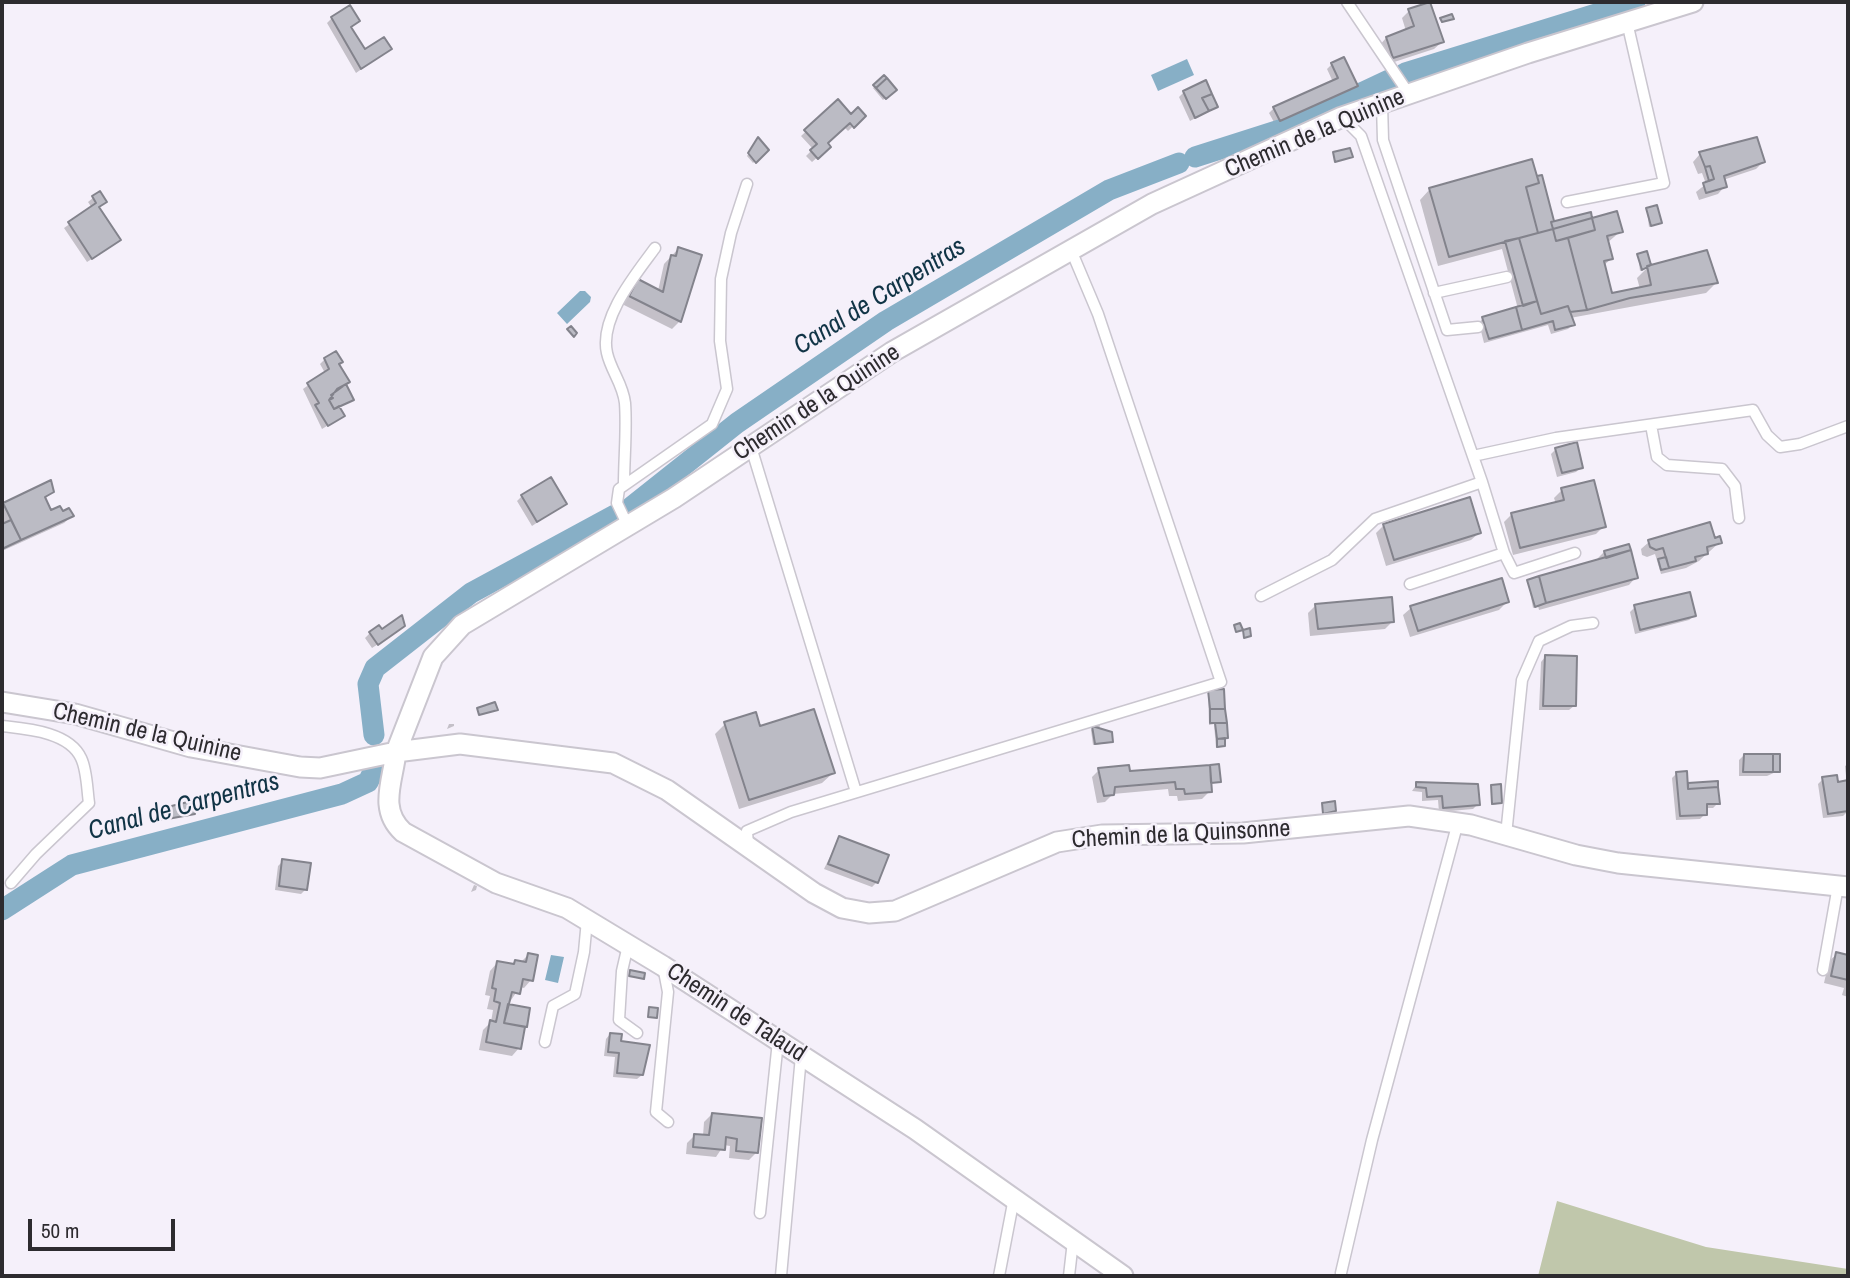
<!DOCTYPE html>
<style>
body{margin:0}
#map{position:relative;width:1850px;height:1278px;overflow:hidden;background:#f5f0fa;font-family:"Archivo Narrow",sans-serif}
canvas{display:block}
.frame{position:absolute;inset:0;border:4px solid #2d2b2f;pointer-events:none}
.scale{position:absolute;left:28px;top:1219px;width:147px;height:32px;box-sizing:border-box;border:4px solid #2d2b2f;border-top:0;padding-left:9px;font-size:21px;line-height:24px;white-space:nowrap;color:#2d2b2f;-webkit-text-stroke:5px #f5f0fa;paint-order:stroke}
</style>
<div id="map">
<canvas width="1850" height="1278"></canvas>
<div class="frame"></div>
<div class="scale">50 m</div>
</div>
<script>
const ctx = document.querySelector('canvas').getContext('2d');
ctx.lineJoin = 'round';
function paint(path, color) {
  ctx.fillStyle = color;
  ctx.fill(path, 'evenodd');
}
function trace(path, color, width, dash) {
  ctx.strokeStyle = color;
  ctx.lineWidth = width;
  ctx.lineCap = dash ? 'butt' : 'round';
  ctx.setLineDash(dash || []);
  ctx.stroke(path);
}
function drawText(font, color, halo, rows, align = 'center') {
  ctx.font = font + ' "Archivo Narrow",sans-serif';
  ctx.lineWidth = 5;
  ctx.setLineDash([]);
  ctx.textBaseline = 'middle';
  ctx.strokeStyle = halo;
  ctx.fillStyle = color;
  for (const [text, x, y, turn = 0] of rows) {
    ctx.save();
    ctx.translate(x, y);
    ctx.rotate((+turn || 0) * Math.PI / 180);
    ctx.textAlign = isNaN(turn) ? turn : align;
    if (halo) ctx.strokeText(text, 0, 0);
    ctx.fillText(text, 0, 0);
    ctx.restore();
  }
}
paint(new Path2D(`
 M 1557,1201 L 1706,1247 L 1848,1269 L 1848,1276 L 1538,1276 Z`), '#c0c7ab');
paint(new Path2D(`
 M 1187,59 L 1194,75 L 1158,91 L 1151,75 Z
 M 580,291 L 585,291 L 591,297 L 590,302 L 567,324 L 557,313 Z
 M 551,955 L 564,957 L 558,983 L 545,980 Z`), '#87afc6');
paint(new Path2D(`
 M 1409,11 L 1442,42 L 1434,49 L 1385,65 L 1379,46 L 1386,38 L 1406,31 L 1402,18 Z
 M 332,18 L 358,21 L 350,28 L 365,52 L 390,49 L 356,73 L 327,23 Z
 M 1332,64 L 1356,86 L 1275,124 L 1269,113 L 1274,108 L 1333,82 L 1327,69 Z
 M 884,78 L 894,89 L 883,100 L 873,88 Z
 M 1184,92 L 1216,107 L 1190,121 L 1179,97 Z
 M 838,102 L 851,117 L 864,116 L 848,131 L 844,127 L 826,143 L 829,147 L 812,162 L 806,156 L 813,149 L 801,136 Z
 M 758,140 L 766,150 L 753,163 L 747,156 Z
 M 1700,154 L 1763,162 L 1756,169 L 1723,180 L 1725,186 L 1718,194 L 1699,200 L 1696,192 L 1706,184 L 1702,173 L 1698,174 L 1693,162 Z
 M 1540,177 L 1553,224 L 1591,220 L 1621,231 L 1607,243 L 1611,259 L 1603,266 L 1611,295 L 1640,289 L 1637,278 L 1647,268 L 1640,271 L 1638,255 L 1650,267 L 1716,283 L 1706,293 L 1570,318 L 1573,324 L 1568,329 L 1551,334 L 1548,325 L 1484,343 L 1479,323 L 1483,318 L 1518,309 L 1502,249 L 1438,266 L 1420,200 L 1430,189 Z
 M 99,193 L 97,208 L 114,245 L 87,262 L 64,228 L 92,208 L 88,202 Z
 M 1647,210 L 1658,224 L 1649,227 Z
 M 678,249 L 700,256 L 680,321 L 672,329 L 622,304 L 639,281 L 658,291 L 664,264 Z
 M 325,359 L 337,365 L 352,400 L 337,407 L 343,416 L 322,429 L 303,389 L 325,373 L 320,364 ZM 337,389 L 331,399 L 329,394 Z
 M 1556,449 L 1581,467 L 1576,472 L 1557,477 L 1551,454 Z
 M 1562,490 L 1604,526 L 1596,534 L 1513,555 L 1504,522 L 1512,514 L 1556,504 L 1554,498 Z
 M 52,492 L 44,500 L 50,512 L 72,516 L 64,523 L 2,551 L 2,507 Z
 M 522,496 L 565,504 L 532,526 L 517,501 Z
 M 1468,500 L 1479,533 L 1471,540 L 1386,566 L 1376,533 L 1383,526 Z
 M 1713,540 L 1720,542 L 1699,561 L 1686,568 L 1661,574 L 1655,554 L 1647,557 L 1642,555 L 1641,549 L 1649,542 Z
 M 1604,552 L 1636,577 L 1629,585 L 1539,610 L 1538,606 L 1533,608 L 1528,581 L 1593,563 Z
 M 1507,602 L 1499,610 L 1410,637 L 1403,615 L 1411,608 Z
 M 1316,605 L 1393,621 L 1385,629 L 1310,636 L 1308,613 Z
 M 1635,607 L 1694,616 L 1689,620 L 1635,634 L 1630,612 Z
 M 398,631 L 372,648 L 365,638 L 370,633 Z
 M 1545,657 L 1574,706 L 1569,710 L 1539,710 L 1541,662 Z
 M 1208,691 L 1223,740 L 1221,747 L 1216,748 L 1214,724 L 1209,725 Z
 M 449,724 L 454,724 L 454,726 L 447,729 Z
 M 725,724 L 759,728 L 833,773 L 822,783 L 739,809 L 715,734 Z
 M 1096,724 L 1100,725 L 1099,730 L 1111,741 L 1109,743 L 1093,745 L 1091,730 Z
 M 1744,755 L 1778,771 L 1767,776 L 1739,776 L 1739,760 Z
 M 1848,764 L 1848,776 L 1846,776 L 1845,766 Z
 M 1099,770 L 1128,773 L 1219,782 L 1209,784 L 1210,791 L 1202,799 L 1178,801 L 1177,796 L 1169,796 L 1168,789 L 1113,794 L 1105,802 L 1097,803 L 1092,777 Z
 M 1677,773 L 1686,787 L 1689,784 L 1718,803 L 1713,808 L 1705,808 L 1705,814 L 1700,819 L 1676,820 L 1672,778 Z
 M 1823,779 L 1837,784 L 1848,782 L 1848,811 L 1843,816 L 1823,818 L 1818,784 Z
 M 1417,784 L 1478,804 L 1473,809 L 1439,812 L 1438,800 L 1422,801 L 1422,792 L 1412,791 Z
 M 1492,786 L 1500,803 L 1498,804 L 1491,805 Z
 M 160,811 L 193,813 L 160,821 Z
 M 839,838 L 877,882 L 872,887 L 824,869 Z
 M 283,861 L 306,889 L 301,894 L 275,890 L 278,866 Z
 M 474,885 L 477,886 L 476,890 L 471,892 Z
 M 1837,954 L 1848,956 L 1848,997 L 1842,995 L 1844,988 L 1824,983 L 1829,961 Z
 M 528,955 L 531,980 L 524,988 L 520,987 L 507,1006 L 525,1027 L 519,1048 L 512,1056 L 479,1050 L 483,1030 L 491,1022 L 493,1010 L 487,1009 L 490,996 L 485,995 L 490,971 L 497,963 L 512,966 L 520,963 Z
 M 631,972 L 643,978 L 628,977 Z
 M 610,1034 L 642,1075 L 637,1079 L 613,1077 L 615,1057 L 604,1056 L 606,1039 Z
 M 712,1114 L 757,1152 L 749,1160 L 729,1158 L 730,1146 L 724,1145 L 716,1157 L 686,1154 L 687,1143 L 694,1136 L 703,1136 L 704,1122 Z`), '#0003');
trace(new Path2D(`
 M 1405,73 L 1635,2
 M 1195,157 L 1289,127 L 1389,80
 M 630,508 L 737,423 L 886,321 L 1109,190 L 1179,163
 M 374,735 L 368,684 L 375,668 L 471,593 L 615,515
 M 2,910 L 72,865 L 342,794 L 368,782 L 378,762`), '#87afc6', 21);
const building = new Path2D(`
 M 1430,2 L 1444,42 L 1393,58 L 1386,37 L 1414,26 L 1408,9 Z
 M 350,5 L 360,21 L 351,27 L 365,49 L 384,37 L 392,49 L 361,69 L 331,17 Z
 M 1452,14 L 1454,19 L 1442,22 L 1440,18 Z
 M 1344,57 L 1358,86 L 1280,121 L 1273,107 L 1338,78 L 1331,63 Z
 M 884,75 L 887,78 L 876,88 L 873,85 Z
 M 887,78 L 897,90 L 886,99 L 876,88 Z
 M 1206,80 L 1212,94 L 1202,98 L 1209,111 L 1195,118 L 1183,91 Z
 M 1212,94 L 1218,107 L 1209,111 L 1202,98 Z
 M 838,99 L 851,114 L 858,107 L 866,116 L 854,128 L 850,123 L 828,143 L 831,147 L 818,159 L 810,150 L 817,144 L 804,130 Z
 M 758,137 L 769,150 L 756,163 L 748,153 Z
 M 1757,137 L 1765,162 L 1724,176 L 1727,187 L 1706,193 L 1703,183 L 1714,179 L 1710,166 L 1705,167 L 1699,152 Z
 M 1350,148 L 1353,157 L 1335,162 L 1333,152 Z
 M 1532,159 L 1539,183 L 1526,187 L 1538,233 L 1449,257 L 1429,188 Z
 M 1710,166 L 1714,179 L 1709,181 L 1705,167 Z
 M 1542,175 L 1554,221 L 1551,222 L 1553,229 L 1538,233 L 1526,187 L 1539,183 L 1537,176 Z
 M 100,191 L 107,202 L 99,207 L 121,240 L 92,259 L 68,222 L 96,203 L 92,196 Z
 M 1657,205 L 1662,223 L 1651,226 L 1646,208 Z
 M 1617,211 L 1623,232 L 1607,236 L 1613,259 L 1604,261 L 1612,293 L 1651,285 L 1647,266 L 1707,250 L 1718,283 L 1630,298 L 1587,310 L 1568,238 L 1595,230 L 1592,218 Z
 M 1591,212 L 1592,218 L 1553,229 L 1551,222 Z
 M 1592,218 L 1595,230 L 1556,241 L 1553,229 Z
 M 1553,229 L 1556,241 L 1568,238 L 1587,310 L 1570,312 L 1568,306 L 1541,314 L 1519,238 Z
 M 1519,238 L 1537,301 L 1523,306 L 1505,241 Z
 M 678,247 L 702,255 L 681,322 L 629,296 L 638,279 L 663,292 L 671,255 L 676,256 Z
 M 1647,251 L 1651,265 L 1642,270 L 1637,254 Z
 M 1537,301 L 1541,314 L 1568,306 L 1575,325 L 1555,330 L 1553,321 L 1522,330 L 1516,307 Z
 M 1516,307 L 1522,330 L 1489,339 L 1482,317 Z
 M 571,326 L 577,333 L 574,337 L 567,329 Z
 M 336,351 L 343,362 L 339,364 L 350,382 L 337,389 L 329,400 L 334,409 L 339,406 L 345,416 L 328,426 L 315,405 L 319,403 L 307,383 L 329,369 L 324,358 Z
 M 346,384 L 354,400 L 334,409 L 329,400 L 333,398 L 331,395 Z
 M 1577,442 L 1583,468 L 1562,473 L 1555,448 Z
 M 551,477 L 567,504 L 537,522 L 521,495 Z
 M 51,480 L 54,492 L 45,497 L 51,510 L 60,506 L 63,511 L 69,508 L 74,516 L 21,540 L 3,503 Z
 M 1594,480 L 1606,527 L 1520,548 L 1511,513 L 1564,500 L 1561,488 Z
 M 1470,497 L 1481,533 L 1394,560 L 1383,524 Z
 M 11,520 L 21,540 L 2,549 L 2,524 Z
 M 1710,522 L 1715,538 L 1720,536 L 1722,543 L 1707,547 L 1708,554 L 1695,557 L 1696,561 L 1669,568 L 1663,548 L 1656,550 L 1650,547 L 1648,540 Z
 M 1629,544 L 1631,550 L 1606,558 L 1604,551 Z
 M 1631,550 L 1638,578 L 1546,603 L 1539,576 Z
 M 1666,557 L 1669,568 L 1661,570 L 1658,559 Z
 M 1539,576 L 1546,603 L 1535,607 L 1527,580 Z
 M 1502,578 L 1509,602 L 1418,631 L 1410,606 Z
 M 1690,592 L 1696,616 L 1640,630 L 1634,605 Z
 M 1392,597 L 1394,622 L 1318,629 L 1315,604 Z
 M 402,615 L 405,626 L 378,645 L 369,632 L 379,625 L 382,629 Z
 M 1240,623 L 1243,630 L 1236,632 L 1234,625 Z
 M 1250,628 L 1251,636 L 1244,638 L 1243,630 Z
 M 1545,655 L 1577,656 L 1576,706 L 1543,706 Z
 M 1224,689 L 1225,709 L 1210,709 L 1208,690 Z
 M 495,702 L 498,710 L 479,715 L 477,708 Z
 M 814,709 L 835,773 L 749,800 L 724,722 L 756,712 L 760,726 Z
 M 1210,709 L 1225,709 L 1227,723 L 1210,723 Z
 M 1215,723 L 1227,723 L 1228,738 L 1217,739 Z
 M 1092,726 L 1112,732 L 1113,742 L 1095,744 Z
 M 1225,738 L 1225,746 L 1217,747 L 1217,739 Z
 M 1744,754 L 1773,754 L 1773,772 L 1743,772 Z
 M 1773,754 L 1780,754 L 1780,772 L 1773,772 Z
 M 1219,764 L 1221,782 L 1211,783 L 1210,765 Z
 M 1129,765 L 1130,771 L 1210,765 L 1212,792 L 1185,794 L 1184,789 L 1176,789 L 1175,782 L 1115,787 L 1114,795 L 1104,796 L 1098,768 Z
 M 1687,771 L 1688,789 L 1718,787 L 1720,804 L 1707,804 L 1707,815 L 1680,816 L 1676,772 Z
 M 1837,775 L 1838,782 L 1848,780 L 1848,811 L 1828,814 L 1822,777 Z
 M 1718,781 L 1718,787 L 1688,789 L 1688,783 Z
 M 1416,782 L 1478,784 L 1480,805 L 1443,808 L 1442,796 L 1427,797 L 1426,788 L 1416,787 Z
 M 1501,784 L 1502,803 L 1492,804 L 1491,785 Z
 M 192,801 L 195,814 L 162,820 L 159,809 Z
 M 1335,801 L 1336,811 L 1323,814 L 1322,803 Z
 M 839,836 L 889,855 L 878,883 L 828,864 Z
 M 282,859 L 311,863 L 307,890 L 279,886 Z
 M 1836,952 L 1848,955 L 1848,980 L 1831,976 Z
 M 528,953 L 538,955 L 533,981 L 523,979 L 520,994 L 512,992 L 504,1023 L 525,1027 L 521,1049 L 486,1042 L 490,1020 L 496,1022 L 500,1003 L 494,1001 L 496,989 L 492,988 L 497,961 L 514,964 L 515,960 L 526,962 Z
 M 630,970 L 645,973 L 644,979 L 629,976 Z
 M 508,1004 L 530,1008 L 527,1027 L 504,1023 Z
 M 649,1007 L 658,1008 L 657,1018 L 648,1017 Z
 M 610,1033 L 622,1034 L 621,1041 L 650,1045 L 643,1075 L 617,1073 L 619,1053 L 608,1052 Z
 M 712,1113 L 762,1118 L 758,1153 L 736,1151 L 737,1139 L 726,1137 L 725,1150 L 693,1147 L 694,1134 L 709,1135 Z`);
paint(building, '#bbbbc4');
trace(building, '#83838c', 2);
const service = new Path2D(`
 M 1347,2 L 1409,94
 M 1382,104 L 1383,140 L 1447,330 L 1478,327
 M 1567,202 L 1664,183 L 1627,22
 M 1434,293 L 1507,277
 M 1651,425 L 1657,457 L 1667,465 L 1722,469 L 1735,486 L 1739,518
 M 751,447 L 856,792
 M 1473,456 L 1556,438 L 1753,410 L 1767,435 L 1780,447 L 1800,444 L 1848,426
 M 624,484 C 624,458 627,430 625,403 C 623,384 611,371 607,353 C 599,318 636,274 655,248
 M 627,524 L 617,503 L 619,489 L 712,424 L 727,389 L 720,341 L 721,279 L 731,233 L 747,184
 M 1504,553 L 1514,573 L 1575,553
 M 1410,584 L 1504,553 L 1482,482
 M 1261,596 L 1332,560 L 1375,519 L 1482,482 L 1361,136 L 1342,117
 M 2,726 C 28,729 69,732 81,758 C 87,770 87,789 89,803 L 36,854 L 11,883
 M 1506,835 L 1522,680 L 1539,641 L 1571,626 L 1593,623
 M 748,846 L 747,831 L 791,812 L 1221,682 L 1098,314 L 1071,250
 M 628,945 L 622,971 L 619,1020 L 637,1033
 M 663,966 L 668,992 L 656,1112 L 668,1122
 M 1823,970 L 1838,886
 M 545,1042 L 553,1006 L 575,994 L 584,952 L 587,920
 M 760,1213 L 778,1041
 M 1341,1273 L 1372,1140 L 1458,822
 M 781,1276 L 801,1056
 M 999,1276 L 1014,1198
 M 1069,1276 L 1073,1241`);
const minor = new Path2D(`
 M 2,702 L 75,714 L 191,747 L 300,767 L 320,768 L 396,752 L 433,657 L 462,625 L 674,498 L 892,352 L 1152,204 L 1342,117 L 1528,53 L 1693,2
 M 1123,1276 L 915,1129 L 663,966 L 567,908 L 496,883 L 403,832 C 378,809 393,781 396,752 L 460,744 L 613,763 L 667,790 L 814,893 L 842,908 L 869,913 L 895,911 L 1057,842 L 1102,835 L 1243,833 L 1409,816 L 1471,825 L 1576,855 L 1618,863 L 1848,887`);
trace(service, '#cac6cf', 13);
trace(minor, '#cac6cf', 23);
trace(service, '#fff', 10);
trace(minor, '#fff', 19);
drawText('24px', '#2d2b2f', '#f5f0fa', [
 ["Chemin de la Quinine",1315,134,-23],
 ["Chemin de la Quinine",817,403,-33],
 ["Chemin de la Quinine",147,733,13],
 ["Chemin de la Quinsonne",1181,835,-3],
 ["Chemin de Talaud",736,1013,33]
]);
drawText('italic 26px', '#113446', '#f5f0fa', [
 ["Canal de Carpentras",880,297,-32],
 ["Canal de Carpentras",184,807,-15]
]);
</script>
